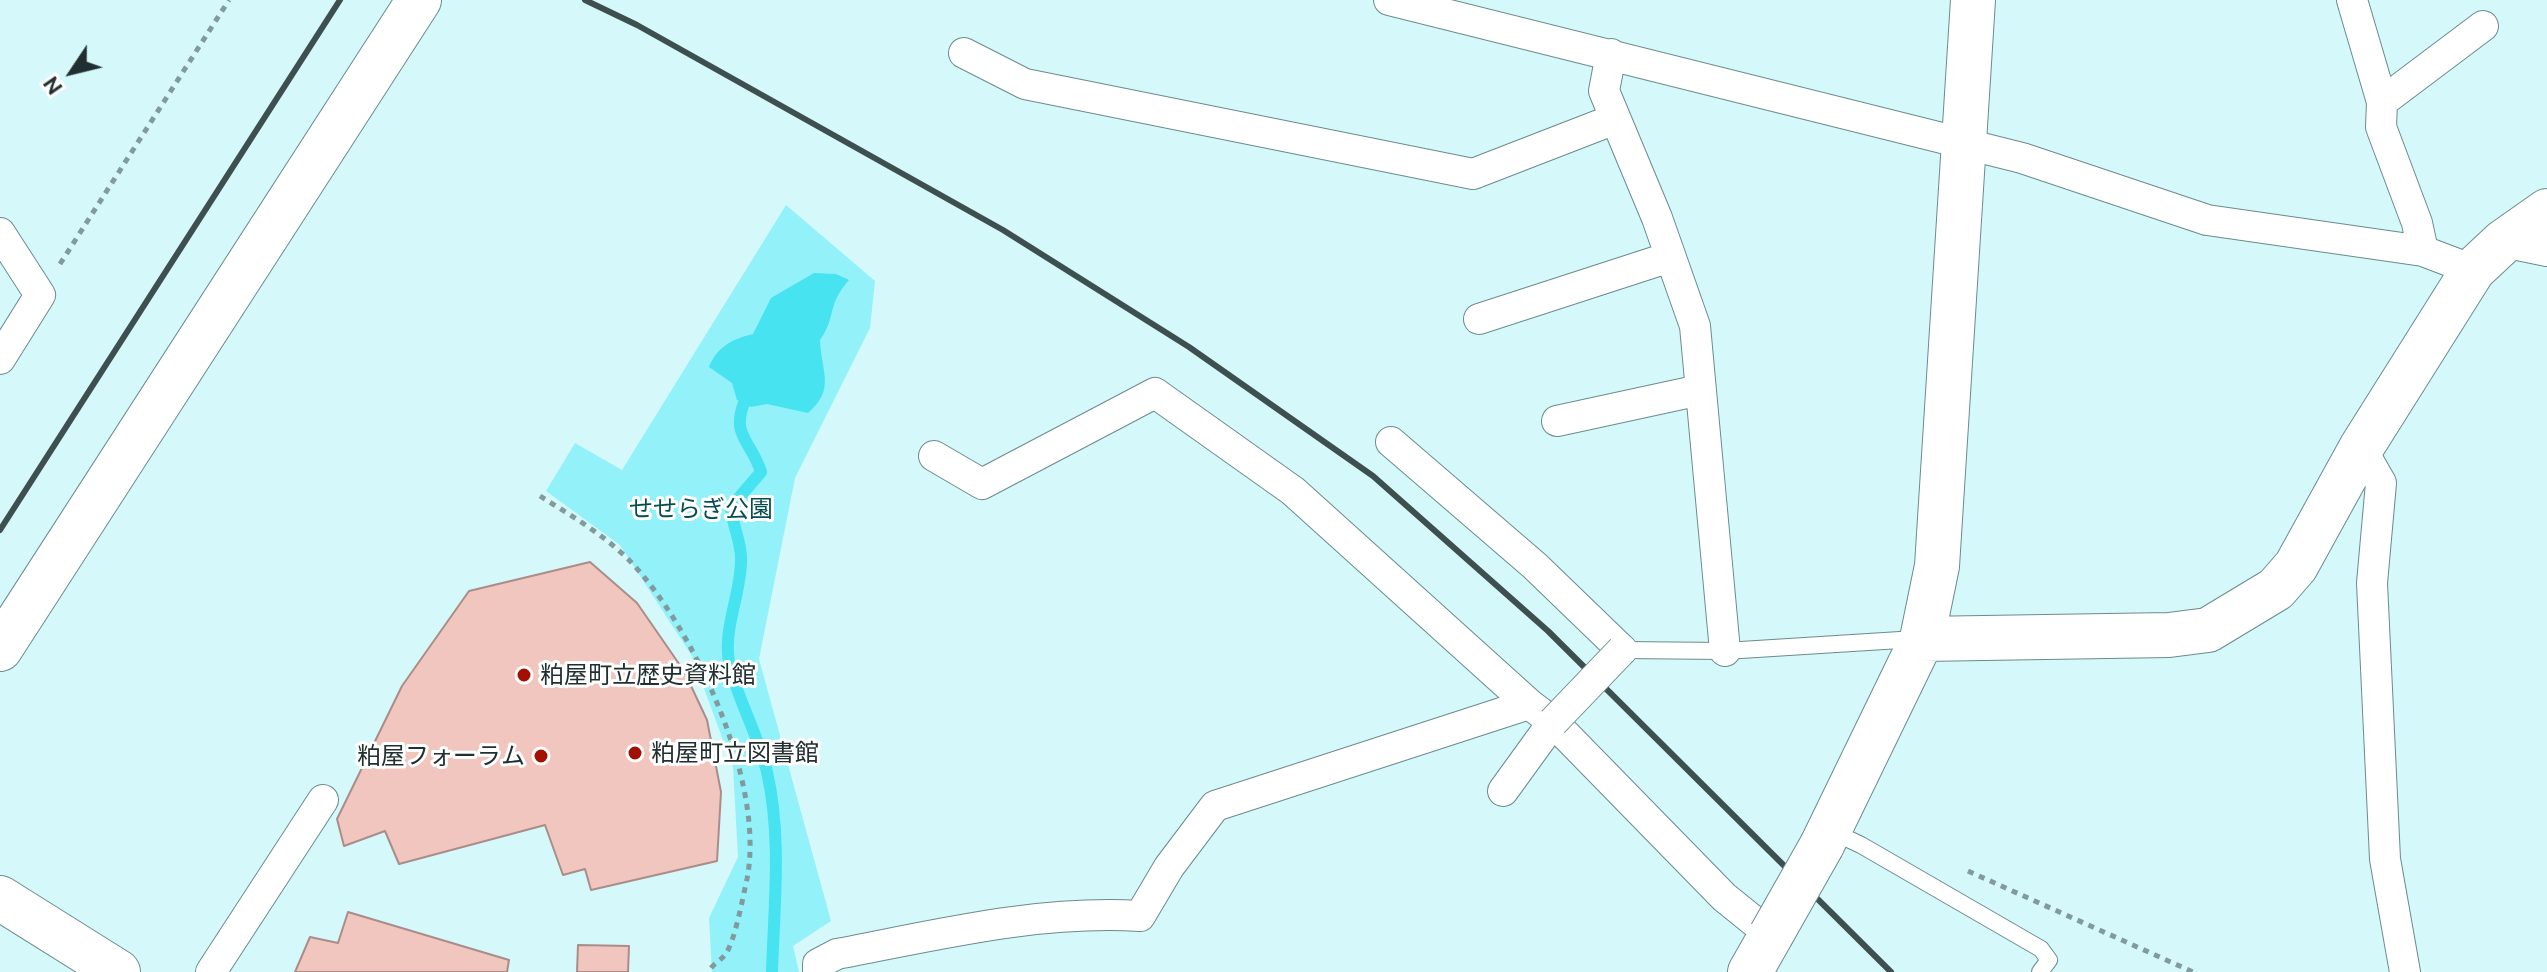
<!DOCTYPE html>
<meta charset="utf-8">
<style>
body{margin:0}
#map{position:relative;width:2547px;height:972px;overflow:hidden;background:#d5f8fb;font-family:Ubuntu,sans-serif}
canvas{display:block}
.north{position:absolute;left:32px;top:32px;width:80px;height:80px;-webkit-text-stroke:6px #fff;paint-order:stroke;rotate:235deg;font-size:22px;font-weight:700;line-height:32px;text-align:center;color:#212f30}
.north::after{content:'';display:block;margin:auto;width:28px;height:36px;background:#212f30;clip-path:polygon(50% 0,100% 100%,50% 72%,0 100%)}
</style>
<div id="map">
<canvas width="2547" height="972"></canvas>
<div class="north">N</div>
</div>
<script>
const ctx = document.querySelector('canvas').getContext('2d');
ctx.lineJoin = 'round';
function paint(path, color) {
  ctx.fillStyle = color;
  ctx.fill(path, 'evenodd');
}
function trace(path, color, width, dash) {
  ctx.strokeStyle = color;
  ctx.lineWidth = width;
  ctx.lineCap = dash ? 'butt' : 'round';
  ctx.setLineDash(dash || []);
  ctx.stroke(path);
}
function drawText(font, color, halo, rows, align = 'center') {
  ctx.font = font + ' Ubuntu,"Noto Sans JP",sans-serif';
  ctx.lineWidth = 6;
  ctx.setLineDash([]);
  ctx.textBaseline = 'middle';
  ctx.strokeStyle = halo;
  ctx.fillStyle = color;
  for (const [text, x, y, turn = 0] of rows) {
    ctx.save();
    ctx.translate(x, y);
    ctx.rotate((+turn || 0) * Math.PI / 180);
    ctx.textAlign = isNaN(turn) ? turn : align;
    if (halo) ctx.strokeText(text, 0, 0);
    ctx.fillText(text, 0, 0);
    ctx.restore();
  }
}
paint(new Path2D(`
 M 786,205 L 875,281 L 870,328 L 795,478 L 759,659 L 831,921 L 793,946 L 799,972 L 712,972 L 709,918 L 738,857 L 733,767 L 692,656 L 620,545 L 546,491 L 575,443 L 622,470 Z`), '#93f1fa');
paint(new Path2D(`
 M 814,273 L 836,274 L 849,280 C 826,306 837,316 820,340 C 821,372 836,389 808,413 L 767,404 L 751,407 L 737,400 L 732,383 L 709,367 C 717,347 732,339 753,334 L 771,298 Z`), '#47e3f0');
trace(new Path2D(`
 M 744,403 C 731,436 752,442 761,472 L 731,507 C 732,525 742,543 741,560 C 741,595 723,627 729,662 C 735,694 759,736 767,772 C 782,837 774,906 772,972`), '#47e3f0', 12);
const building = new Path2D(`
 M 590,562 L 637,603 L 684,671 L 707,720 L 721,792 L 717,861 L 591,890 L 585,869 L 563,875 L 545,825 L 399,864 L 385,831 L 344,846 L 337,819 L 402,686 L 469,591 Z
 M 348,912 L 509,960 L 507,972 L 295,972 L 310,937 L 338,943 Z
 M 578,945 L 629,946 L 628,972 L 577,972 Z`);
paint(building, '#f1c6be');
trace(building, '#aa8d88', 2);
const lane = new Path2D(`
 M 1622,650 L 1725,651 L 1916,639
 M 1831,831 L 1861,845 L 2041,949 L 2049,960 L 2040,972`);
const street = new Path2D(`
 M 1389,0 L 2022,158 L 2207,220 L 2423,251 L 2473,270
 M 2352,0 L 2382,102 L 2381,127 L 2417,223 L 2423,251
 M 964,53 L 1025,84 L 1473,174 L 1615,119
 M 1611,54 L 1604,91 L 1657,218 L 1695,326 L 1725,651
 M 2382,102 L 2483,26
 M 0,233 L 40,295 L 0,359
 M 2503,242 L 2547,251
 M 1479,319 L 1670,257
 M 1557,421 L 1700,390
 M 1391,442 L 1535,566 L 1622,650
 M 2361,448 L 2381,483 L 2372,583 L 2385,859 L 2405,972
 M 934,456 L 982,484 L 1155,393 L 1293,491 L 1529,704
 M 1503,791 L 1553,722
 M 211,972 L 323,800
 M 818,972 L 818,964 L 837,954 C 937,935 1037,910 1140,916 L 1169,867 L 1215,806 L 1529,704 L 1553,722 L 1724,897 L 1771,935`);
const secondary = new Path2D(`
 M 1922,639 L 1937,566 L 1973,0
 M 0,649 L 419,0
 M 1822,845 L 1922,639 L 2169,635 L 2208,630 L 2276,589 L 2296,566 L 2361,448 L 2473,270 L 2503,242 L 2547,211
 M 0,898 L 118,972
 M 1750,972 L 1771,935`);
trace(lane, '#6b8b8e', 18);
trace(street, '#6b8b8e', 32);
trace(secondary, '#6b8b8e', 46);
trace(new Path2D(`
 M 60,264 L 229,0
 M 540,496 C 570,515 603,534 629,560 C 694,627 766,784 747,879 C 743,896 735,942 725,955 C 719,962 712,964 709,972
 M 1968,871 L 2193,972`), '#819b9d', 5, [6, 6]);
trace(lane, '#fff', 16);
trace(street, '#fff', 30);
trace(secondary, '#fff', 44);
trace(new Path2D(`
 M 585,0 L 637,25 L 1003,230 L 1189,347 L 1373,476 L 1548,631 L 1891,972
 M 0,530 L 340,0`), '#3e4f50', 6);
const streetBridge = new Path2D(`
 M 1553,722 L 1622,650`);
const secondaryBridge = new Path2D(`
 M 1771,935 L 1822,845`);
trace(streetBridge, '#6b8b8e', 32, []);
trace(secondaryBridge, '#6b8b8e', 46, []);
trace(streetBridge, '#fff', 30);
trace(secondaryBridge, '#fff', 44);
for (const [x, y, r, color] of [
 [524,675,8,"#a30f00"],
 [635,753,8,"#a30f00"],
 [541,756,8,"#a30f00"]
]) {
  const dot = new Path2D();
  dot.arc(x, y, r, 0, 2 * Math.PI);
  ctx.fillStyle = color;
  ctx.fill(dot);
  trace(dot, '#fff', 3);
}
drawText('24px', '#064d52', '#fff', [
 ["せせらぎ公園",701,509]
]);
drawText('24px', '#212f30', '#fff', [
 ["粕屋町立歴史資料館",540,675],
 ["粕屋町立図書館",651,753],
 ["粕屋フォーラム",525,756,"right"]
], 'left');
</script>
